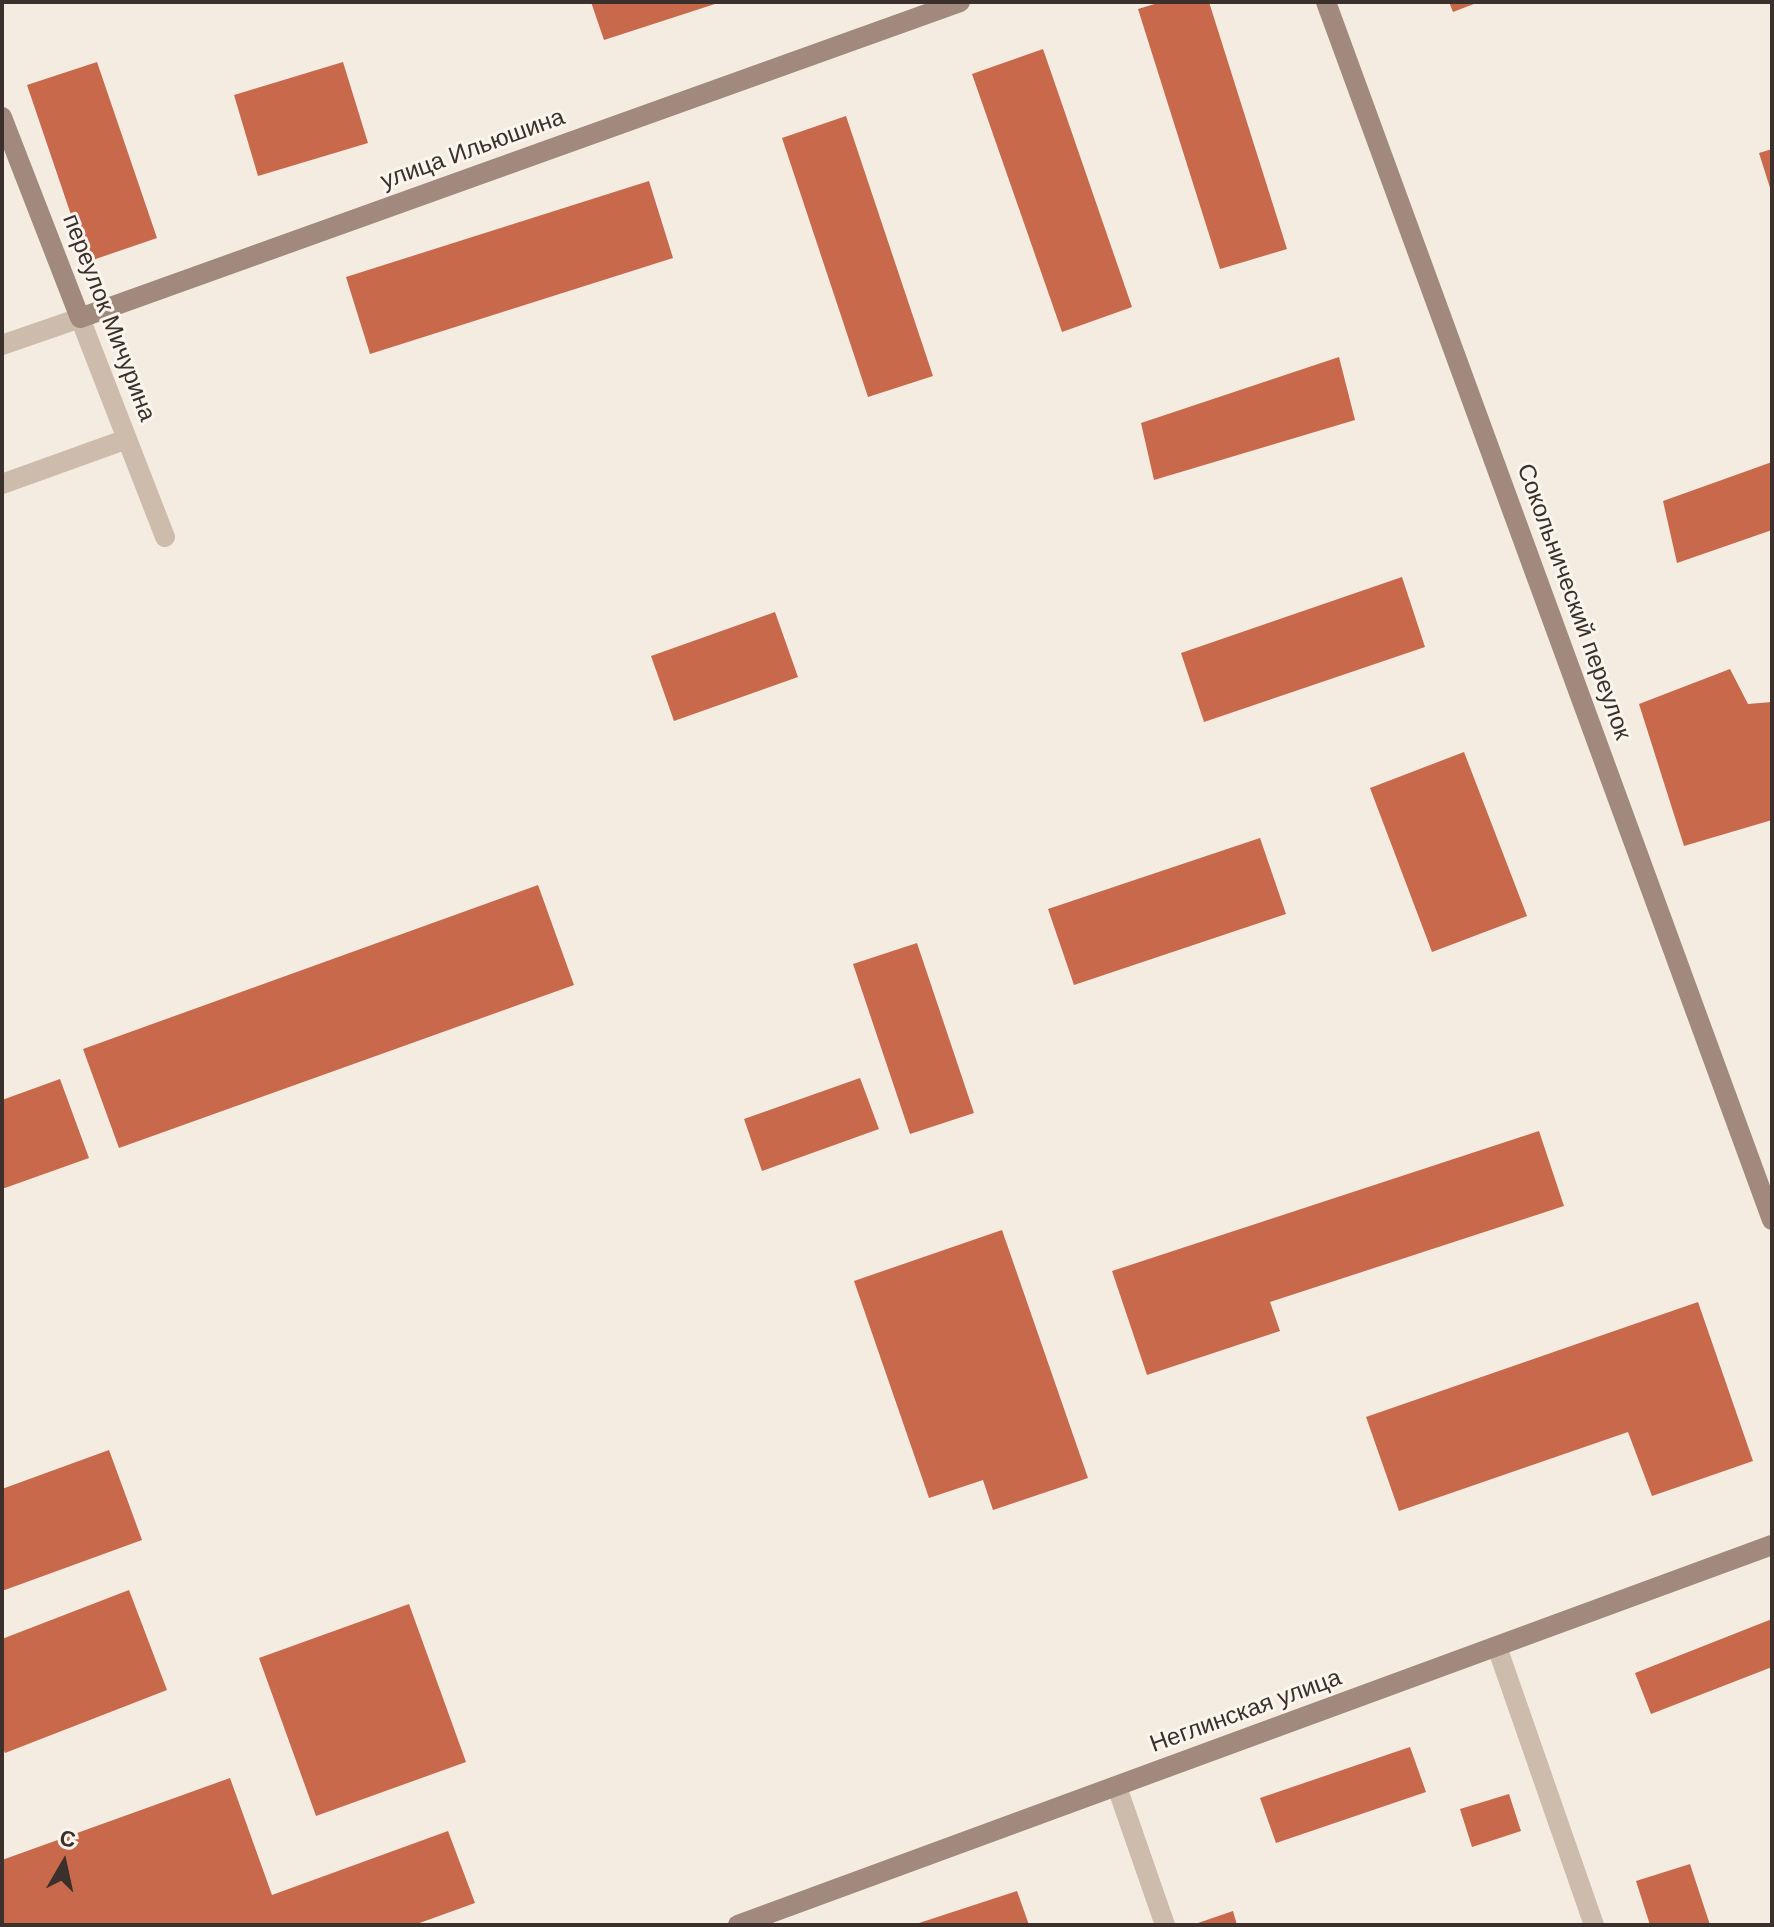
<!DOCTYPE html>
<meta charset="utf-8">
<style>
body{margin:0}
#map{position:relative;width:1774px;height:1927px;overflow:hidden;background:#f4ebe1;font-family:"DM Sans",sans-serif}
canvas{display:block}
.frame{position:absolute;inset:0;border:4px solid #3b302b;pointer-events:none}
.north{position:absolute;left:24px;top:1823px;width:80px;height:80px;-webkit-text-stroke:6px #fbf5ee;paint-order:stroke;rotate:9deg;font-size:22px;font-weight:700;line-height:32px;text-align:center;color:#3b302b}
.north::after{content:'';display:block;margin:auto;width:28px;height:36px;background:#3b302b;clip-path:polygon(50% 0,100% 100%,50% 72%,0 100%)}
</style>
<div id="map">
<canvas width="1774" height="1927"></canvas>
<div class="frame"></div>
<div class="north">С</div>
</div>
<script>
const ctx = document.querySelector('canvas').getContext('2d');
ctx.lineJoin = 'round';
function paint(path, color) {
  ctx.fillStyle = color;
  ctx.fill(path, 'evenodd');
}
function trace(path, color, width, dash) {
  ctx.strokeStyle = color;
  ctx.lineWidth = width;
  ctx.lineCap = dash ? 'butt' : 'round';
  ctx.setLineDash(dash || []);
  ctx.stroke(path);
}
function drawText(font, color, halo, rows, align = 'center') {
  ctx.font = font + ' "DM Sans",sans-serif';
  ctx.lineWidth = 6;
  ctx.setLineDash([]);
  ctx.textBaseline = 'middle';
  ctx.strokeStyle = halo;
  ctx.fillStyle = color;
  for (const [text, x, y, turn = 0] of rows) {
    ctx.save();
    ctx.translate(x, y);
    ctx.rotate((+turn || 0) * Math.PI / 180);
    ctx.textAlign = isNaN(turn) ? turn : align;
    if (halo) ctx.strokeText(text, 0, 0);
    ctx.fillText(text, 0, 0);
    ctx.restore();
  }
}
paint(new Path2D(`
 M 591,2 L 718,2 L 718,3 L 604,40 Z
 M 1161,2 L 1209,2 L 1287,249 L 1220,269 L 1138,9 Z
 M 1449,2 L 1479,2 L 1453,12 Z
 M 1043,49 L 1132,307 L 1062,332 L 972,74 Z
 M 97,62 L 157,238 L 87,262 L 27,85 Z
 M 343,62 L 368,143 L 258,176 L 234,95 Z
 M 846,116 L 933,376 L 868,397 L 782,138 Z
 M 1772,149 L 1772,191 L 1771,191 L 1759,153 Z
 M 649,181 L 673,258 L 370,354 L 346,277 Z
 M 1339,357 L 1355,420 L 1154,480 L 1141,423 Z
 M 1772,462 L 1772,530 L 1677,563 L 1663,501 Z
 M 1402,577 L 1425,647 L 1204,722 L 1181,653 Z
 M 775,612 L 798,677 L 674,721 L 651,656 Z
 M 1730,669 L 1748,704 L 1772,702 L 1772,820 L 1684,846 L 1639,704 Z
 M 1464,752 L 1527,916 L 1432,952 L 1370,788 Z
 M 1260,838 L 1286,914 L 1074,985 L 1048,909 Z
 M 538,885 L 574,985 L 119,1148 L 83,1049 Z
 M 917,943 L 974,1113 L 910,1134 L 853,964 Z
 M 860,1078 L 879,1129 L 762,1171 L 744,1119 Z
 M 60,1079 L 89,1158 L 2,1189 L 2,1100 Z
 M 1539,1131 L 1564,1206 L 1270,1302 L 1280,1331 L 1147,1375 L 1112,1271 Z
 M 1002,1230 L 1088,1478 L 993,1510 L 983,1480 L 929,1498 L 854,1281 Z
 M 1698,1302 L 1753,1461 L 1652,1496 L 1628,1432 L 1399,1511 L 1366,1417 Z
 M 109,1450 L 142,1540 L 2,1591 L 2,1489 Z
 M 129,1590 L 167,1690 L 5,1753 L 2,1746 L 2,1639 Z
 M 409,1604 L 466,1762 L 316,1816 L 259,1658 Z
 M 1772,1619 L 1772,1667 L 1651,1714 L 1635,1673 Z
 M 1410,1747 L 1426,1792 L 1276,1843 L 1260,1798 Z
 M 230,1778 L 272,1895 L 448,1831 L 475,1903 L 414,1925 L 2,1925 L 2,1860 Z
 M 1509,1794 L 1521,1831 L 1472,1847 L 1460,1809 Z
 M 1690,1864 L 1710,1925 L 1650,1925 L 1636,1881 Z
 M 1017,1891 L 1029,1925 L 917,1925 L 916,1924 Z
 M 1233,1911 L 1237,1925 L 1199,1925 L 1198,1923 Z`), '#c8694b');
trace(new Path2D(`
 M 2,345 L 80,318 L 165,537
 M 2,484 L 127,439
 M 1497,1647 L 1594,1925
 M 1117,1787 L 1165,1925`), '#cdbbac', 20);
trace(new Path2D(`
 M 1326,2 L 1772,1220
 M 2,117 L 80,318 L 960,2
 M 738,1925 L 1772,1545`), '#a18a7d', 20);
drawText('24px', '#3b302b', '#fbf5ee', [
 ["улица Ильюшина",473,150,-20],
 ["переулок Мичурина",108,318,69],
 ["Сокольнический переулок",1573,602,70],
 ["Неглинская улица",1246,1712,-20]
]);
</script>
